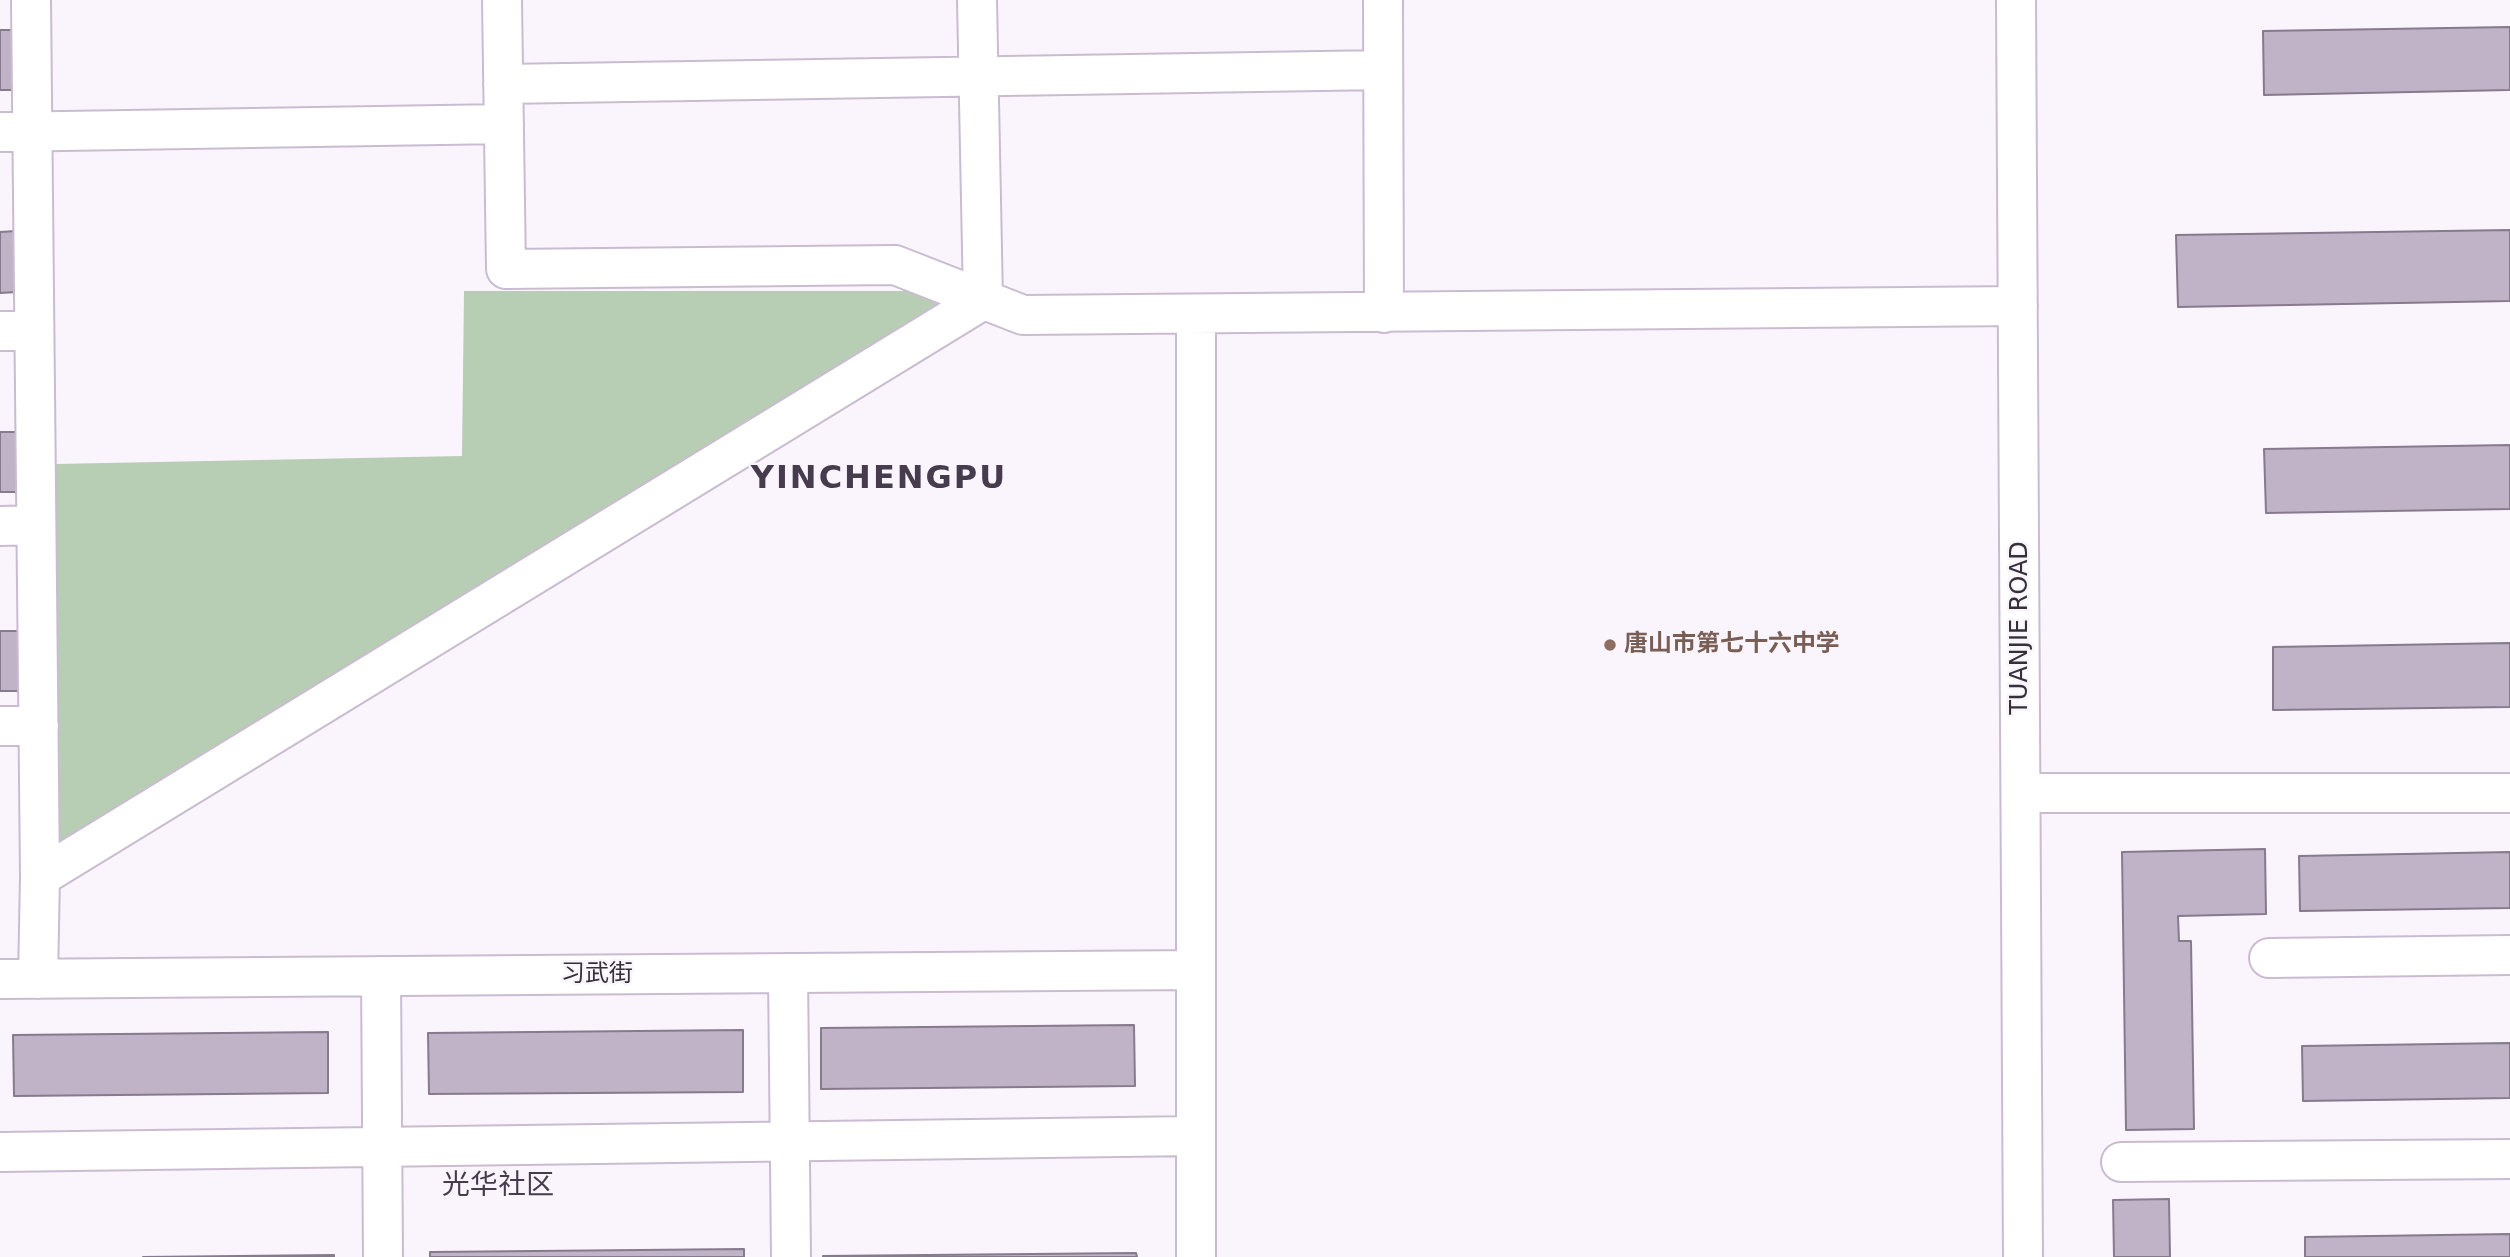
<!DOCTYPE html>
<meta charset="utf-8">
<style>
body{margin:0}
canvas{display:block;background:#faf5fd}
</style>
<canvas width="2510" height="1257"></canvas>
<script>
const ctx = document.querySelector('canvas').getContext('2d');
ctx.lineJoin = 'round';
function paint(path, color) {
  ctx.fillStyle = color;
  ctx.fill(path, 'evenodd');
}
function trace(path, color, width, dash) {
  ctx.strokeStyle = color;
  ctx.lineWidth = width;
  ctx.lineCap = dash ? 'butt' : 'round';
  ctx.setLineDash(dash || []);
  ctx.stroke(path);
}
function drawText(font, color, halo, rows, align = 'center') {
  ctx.font = font + ' "DejaVu Sans","Noto Sans SC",sans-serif';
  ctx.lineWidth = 5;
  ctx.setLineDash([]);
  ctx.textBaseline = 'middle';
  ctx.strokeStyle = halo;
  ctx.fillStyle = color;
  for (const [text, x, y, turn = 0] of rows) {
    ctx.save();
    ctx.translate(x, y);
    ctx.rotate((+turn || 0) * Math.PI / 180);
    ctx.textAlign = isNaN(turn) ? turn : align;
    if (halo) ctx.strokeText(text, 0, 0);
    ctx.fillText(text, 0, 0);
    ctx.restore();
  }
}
paint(new Path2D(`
 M 464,291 L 955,291 L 958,317 L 52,887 L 55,464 L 462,456 Z`), '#b7ceb5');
const building = new Path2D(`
 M 2510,27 L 2510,90 L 2264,95 L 2263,31 Z
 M 0,30 L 14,30 L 14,90 L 0,90 Z
 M 2510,230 L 2510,301 L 2178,307 L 2176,235 Z
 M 16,231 L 17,292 L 0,293 L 0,232 Z
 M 0,432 L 17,432 L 18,492 L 0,492 Z
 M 2510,445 L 2510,509 L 2266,513 L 2264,449 Z
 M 0,631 L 19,631 L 20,691 L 0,691 Z
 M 2510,643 L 2510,707 L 2273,710 L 2273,647 Z
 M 2265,849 L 2266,914 L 2178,916 L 2179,941 L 2191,941 L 2194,1129 L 2126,1130 L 2122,852 Z
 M 2510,852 L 2510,908 L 2300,911 L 2299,856 Z
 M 1134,1025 L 1135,1086 L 821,1089 L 821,1028 Z
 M 743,1030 L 743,1092 L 429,1094 L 428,1033 Z
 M 328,1032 L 328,1093 L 14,1096 L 13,1035 Z
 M 2510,1043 L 2510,1098 L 2303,1101 L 2302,1046 Z
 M 2169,1199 L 2170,1257 L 2114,1257 L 2113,1200 Z
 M 2510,1234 L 2510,1257 L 2305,1257 L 2305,1237 Z
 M 744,1249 L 744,1257 L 430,1257 L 430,1252 Z
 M 1136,1253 L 1137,1257 L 823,1257 L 823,1256 Z
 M 334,1255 L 334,1257 L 143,1257 Z`);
paint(building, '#c0b3c7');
trace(building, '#867a8d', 2);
const minor = new Path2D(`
 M 31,0 L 40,877 L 38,979
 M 502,0 L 506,269 L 895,265 L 1023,315 L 2018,306
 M 1383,0 L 1384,313
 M 2016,0 L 2023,1257
 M 503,84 L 1383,70
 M 0,132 L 504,124
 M 0,331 L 34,331
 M 0,526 L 36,525
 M 0,726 L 39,726
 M 2022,793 L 2510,793
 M 40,877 L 983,300 L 977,0
 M 2269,958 L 2510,955
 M 788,973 L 791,1257
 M 381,976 L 383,1257
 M 0,979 L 1195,970
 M 0,1152 L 1195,1136
 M 2121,1162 L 2510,1159
 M 1196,1257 L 1196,314`);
trace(minor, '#cabcd0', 42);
trace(minor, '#fff', 38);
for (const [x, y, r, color] of [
 [1610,645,7,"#8d6e63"]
]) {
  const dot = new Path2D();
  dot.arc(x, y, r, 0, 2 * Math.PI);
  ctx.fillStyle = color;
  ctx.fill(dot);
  trace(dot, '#faf5fd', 2.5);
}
drawText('24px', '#353038', '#faf5fd', [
 ["TUANJIE ROAD",2021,628,-90],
 ["习武街",597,975]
]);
drawText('bold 24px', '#785e54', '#faf5fd', [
 ["唐山市第七十六中学",1624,645]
], 'left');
drawText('28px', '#473c4d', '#faf5fd', [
 ["光华社区",498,1187]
]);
ctx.letterSpacing = '2px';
drawText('bold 32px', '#473c4d', '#faf5fd', [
 ["YINCHENGPU",879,480]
]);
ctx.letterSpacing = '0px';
</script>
